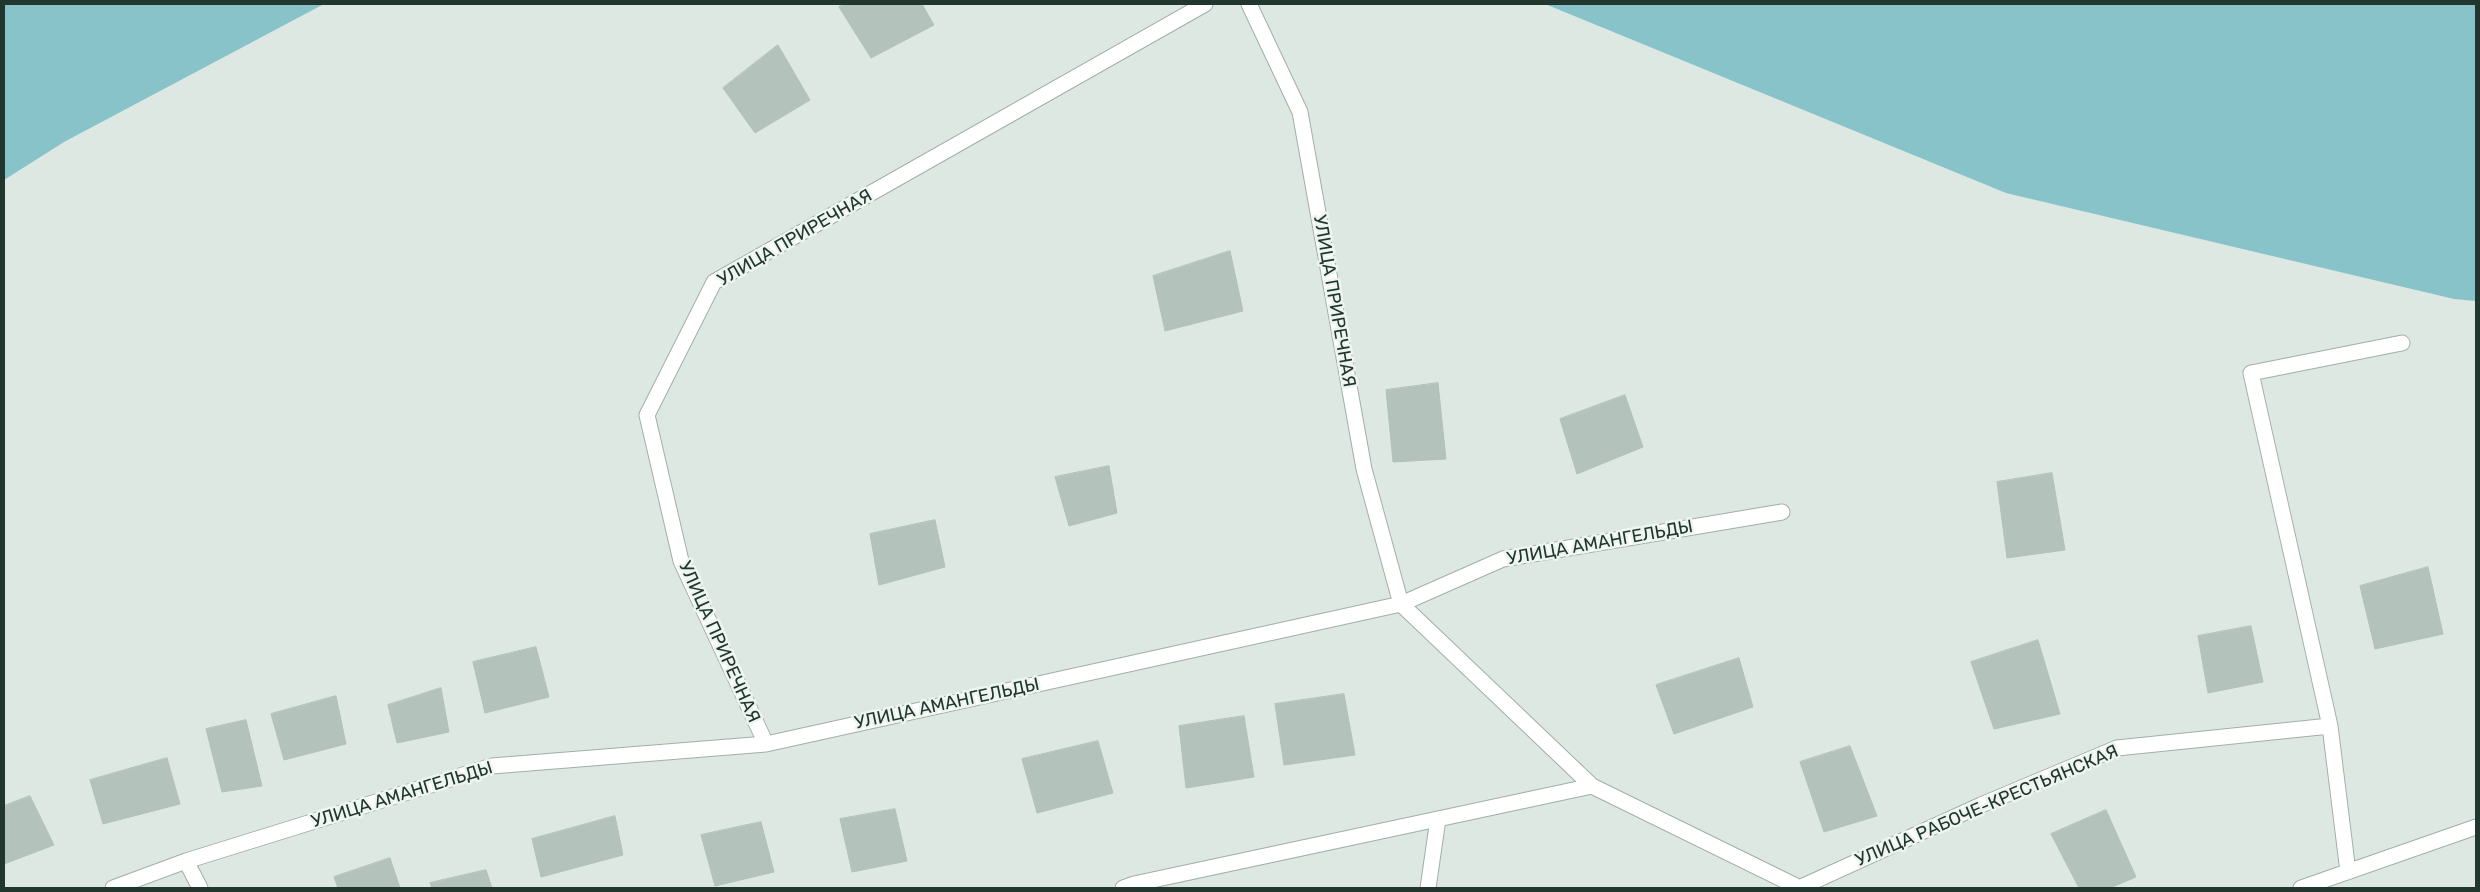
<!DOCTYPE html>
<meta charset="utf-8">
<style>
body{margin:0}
#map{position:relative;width:2480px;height:892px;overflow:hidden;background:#dee8e3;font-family:Rubik,sans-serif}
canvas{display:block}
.frame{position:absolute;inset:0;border:5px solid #21362f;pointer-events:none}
</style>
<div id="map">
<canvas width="2480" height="892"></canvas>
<div class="frame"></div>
</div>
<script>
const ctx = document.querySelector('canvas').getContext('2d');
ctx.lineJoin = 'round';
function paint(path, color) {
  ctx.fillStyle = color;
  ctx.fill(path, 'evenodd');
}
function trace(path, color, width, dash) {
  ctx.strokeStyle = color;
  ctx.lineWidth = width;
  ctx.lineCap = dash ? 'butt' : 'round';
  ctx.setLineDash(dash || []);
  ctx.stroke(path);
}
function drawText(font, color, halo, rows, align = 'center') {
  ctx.font = font + ' Rubik,sans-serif';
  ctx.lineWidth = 5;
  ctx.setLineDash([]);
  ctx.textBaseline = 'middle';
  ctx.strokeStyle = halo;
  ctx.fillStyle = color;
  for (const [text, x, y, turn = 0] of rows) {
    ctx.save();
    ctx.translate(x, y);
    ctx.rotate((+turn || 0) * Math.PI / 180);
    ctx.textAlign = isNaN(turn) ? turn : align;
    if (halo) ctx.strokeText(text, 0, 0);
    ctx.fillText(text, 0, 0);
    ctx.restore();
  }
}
paint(new Path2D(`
 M 4,4 L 324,4 L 64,142 L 4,180 Z
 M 1545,4 L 2476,4 L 2476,301 L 2454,299 L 2006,193 Z`), '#89c3ca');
const building = new Path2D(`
 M 845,4 L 922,4 L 934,25 L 871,58 L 839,7 Z
 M 778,45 L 810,100 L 755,133 L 723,88 Z
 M 1230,251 L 1243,311 L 1165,331 L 1153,276 Z
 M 1438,383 L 1446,459 L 1393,462 L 1386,390 Z
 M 1625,395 L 1643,447 L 1577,474 L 1560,419 Z
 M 1109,466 L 1117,513 L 1069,526 L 1055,477 Z
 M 2052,473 L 2065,550 L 2007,558 L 1997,482 Z
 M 935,520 L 945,567 L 879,585 L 870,534 Z
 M 2428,567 L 2443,634 L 2375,649 L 2360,586 Z
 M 2251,626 L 2263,682 L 2208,693 L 2198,636 Z
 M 2038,640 L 2060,714 L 1994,729 L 1971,662 Z
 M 536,647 L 549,697 L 485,713 L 473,662 Z
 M 1739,658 L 1753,707 L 1674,734 L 1656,685 Z
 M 441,688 L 449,732 L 397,743 L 388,705 Z
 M 1344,694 L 1355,755 L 1284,765 L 1275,704 Z
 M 336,696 L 346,744 L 284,760 L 271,714 Z
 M 1244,716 L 1254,777 L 1186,788 L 1179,726 Z
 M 246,720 L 262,786 L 222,792 L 206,729 Z
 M 1098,741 L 1113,793 L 1037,813 L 1022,759 Z
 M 1850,746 L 1877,816 L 1824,832 L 1800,762 Z
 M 167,758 L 180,804 L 103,824 L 90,780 Z
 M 30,796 L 54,845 L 4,864 L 4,806 Z
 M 895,809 L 907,861 L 852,872 L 840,819 Z
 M 2106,810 L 2136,877 L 2110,888 L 2079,888 L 2051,834 Z
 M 615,816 L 623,855 L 541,877 L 532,839 Z
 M 761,822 L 774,872 L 715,886 L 701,835 Z
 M 390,858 L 400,888 L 338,888 L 334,877 Z
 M 486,870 L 492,888 L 432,888 L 430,883 Z`);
paint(building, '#b3c3bc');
trace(building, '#b1c1ba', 1);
const minor = new Path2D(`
 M 1249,4 L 1300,112 L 1364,469 L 1401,604
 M 1401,604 L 1592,786 L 1800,888
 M 766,744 L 681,561 L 647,415 L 714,282 L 1205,4
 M 186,861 L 200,888
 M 2348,872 L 2330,726 L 2251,373 L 2402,343
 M 113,888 L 186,861 L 492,766 L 766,744 L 1401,604 L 1503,559 L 1782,512
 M 1123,888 L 1134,884 L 1592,786
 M 1428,888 L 1438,819
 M 1799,888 L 1981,805 L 2117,748 L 2330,726
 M 2301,888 L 2476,827`);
trace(minor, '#a2afa9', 17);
trace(minor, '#fff', 15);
drawText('18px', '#21362f', '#eef5f1', [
 ["УЛИЦА ПРИРЕЧНАЯ",795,238,-30],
 ["УЛИЦА ПРИРЕЧНАЯ",1334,301,80],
 ["УЛИЦА АМАНГЕЛЬДЫ",1600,543,-10],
 ["УЛИЦА ПРИРЕЧНАЯ",719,642,66],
 ["УЛИЦА АМАНГЕЛЬДЫ",947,704,-12],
 ["УЛИЦА АМАНГЕЛЬДЫ",402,795,-17],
 ["УЛИЦА РАБОЧЕ-КРЕСТЬЯНСКАЯ",1987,806,-23]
]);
</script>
